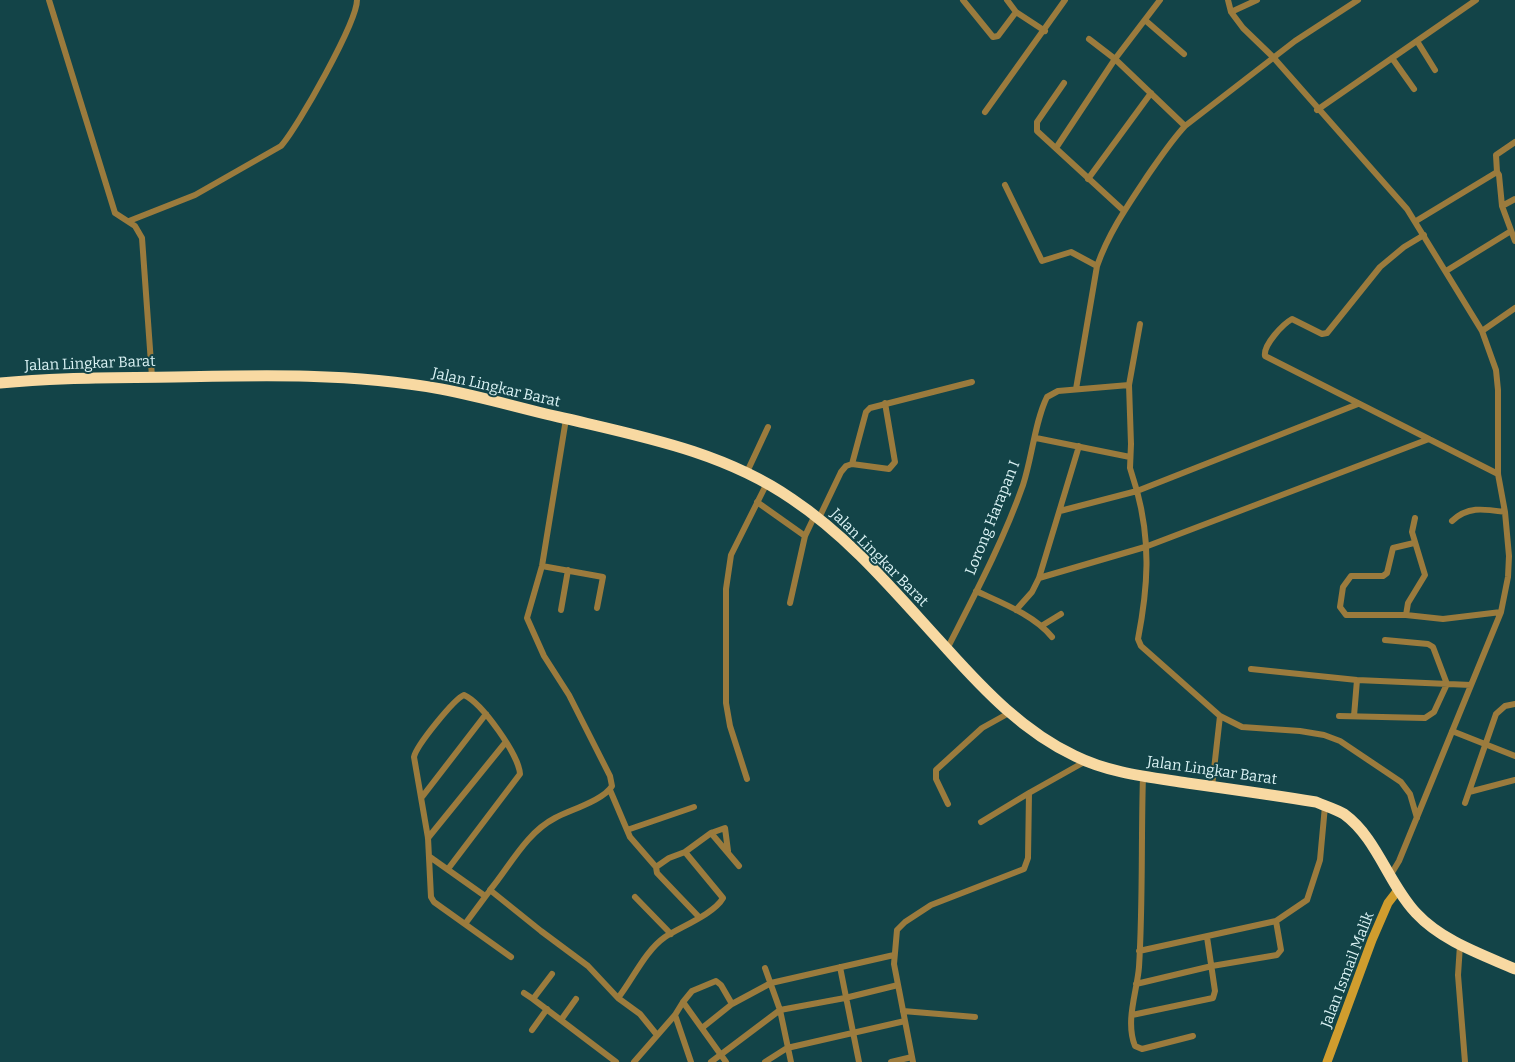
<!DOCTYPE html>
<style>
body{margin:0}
canvas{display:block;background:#134448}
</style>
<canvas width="1515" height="1062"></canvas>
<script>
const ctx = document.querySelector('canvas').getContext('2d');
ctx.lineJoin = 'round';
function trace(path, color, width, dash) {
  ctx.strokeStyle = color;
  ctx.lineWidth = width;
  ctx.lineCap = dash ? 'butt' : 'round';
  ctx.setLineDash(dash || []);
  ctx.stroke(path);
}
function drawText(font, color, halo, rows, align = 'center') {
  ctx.font = font + ' Bitter,serif';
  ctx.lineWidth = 4;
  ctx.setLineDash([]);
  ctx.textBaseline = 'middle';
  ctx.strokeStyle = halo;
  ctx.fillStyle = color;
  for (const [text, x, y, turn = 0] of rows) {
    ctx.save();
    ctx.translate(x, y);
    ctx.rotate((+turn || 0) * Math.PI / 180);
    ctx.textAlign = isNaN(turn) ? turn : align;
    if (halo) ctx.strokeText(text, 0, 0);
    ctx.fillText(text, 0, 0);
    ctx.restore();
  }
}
trace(new Path2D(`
 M 49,0 L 115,213 L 135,226 L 142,238 L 152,377
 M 963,0 L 993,37 L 998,36 L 1016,12
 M 1007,0 L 1016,12 L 1045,31
 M 1228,0 L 1231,12 L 1243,28 L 1273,57 L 1407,209 L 1482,331 L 1496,370 L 1498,390 L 1498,474 L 1505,512 L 1509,556 L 1508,577 L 1501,612 L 1399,861 L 1390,876
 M 1231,12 L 1257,0
 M 1145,20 L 1184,54
 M 1089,39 L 1115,59 L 1185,126
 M 1417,41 L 1435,70
 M 1392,58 L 1414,89
 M 1064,83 L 1037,122 L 1037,131 L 1124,211
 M 1317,110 L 1476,0
 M 985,112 L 1065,0
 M 1056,148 L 1115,59 L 1160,0
 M 1497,172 L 1496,155 L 1515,142
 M 1088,179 L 1151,93
 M 1005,185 L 1042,261 L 1071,252 L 1097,266
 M 1502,206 L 1515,241
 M 129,221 L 195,195 L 281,146 C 298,127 357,22 357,0
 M 1416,221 L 1497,172 L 1499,175 L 1502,206 L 1515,199
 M 1424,235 L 1404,247 L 1380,267 L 1327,333 L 1322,334 L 1292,319 C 1283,324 1263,345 1265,356 L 1498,474
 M 1446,271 L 1511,231
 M 1482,331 L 1515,308
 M 1076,389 L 1097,266 C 1109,232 1128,205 1148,175 C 1160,158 1171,141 1185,126 L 1295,41 L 1358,0
 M 566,419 L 542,566 L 527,618 L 544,656 L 569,695 L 610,776 L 612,786 C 604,800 570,810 555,818 C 526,833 510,866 490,890 L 541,931 L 588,966 L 618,998 L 640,1014 L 657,1035
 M 1036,438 L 1130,457
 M 852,464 L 889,469 L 895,462 L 885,403
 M 747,472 L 768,427
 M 757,502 L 805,536 L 815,515
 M 1060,511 L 1137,491 L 1130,468 L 1131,444 L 1129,385
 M 819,518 L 841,472 L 846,466 L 852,464 L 866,412 L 870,408 L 972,382
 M 1415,518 L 1412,532 L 1425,575 L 1408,603 L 1406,615 L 1443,619 L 1501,612
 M 1452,521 C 1468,506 1484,509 1505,512
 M 542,566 L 603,577 L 597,608
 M 1039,578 L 1145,547 L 1429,439
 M 976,591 C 1002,603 1034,615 1052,637
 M 790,603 L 805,536
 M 561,610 L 568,570
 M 1016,610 L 1032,592 L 1039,578 L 1079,446
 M 1406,615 L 1346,615 L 1340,607 L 1343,587 L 1351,576 L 1383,576 L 1387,573 L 1393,548 L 1414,543
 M 1043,625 L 1061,614
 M 947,649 C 974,596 1003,542 1023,485 C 1032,458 1035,421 1047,397 L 1058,391 L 1129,385 L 1140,324
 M 1251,669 L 1357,680 L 1471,685
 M 1220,716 L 1242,727 L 1300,731 L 1324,735 L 1340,741 L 1401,782 L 1410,794 L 1417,818
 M 1339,716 L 1425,718 L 1434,712 L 1447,684 L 1433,647 L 1428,644 L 1385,640
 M 1354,716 L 1357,680
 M 1452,731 L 1515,756
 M 1143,776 C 1141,840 1143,903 1139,967 C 1137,992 1125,1021 1135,1046 L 1142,1049 L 1193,1036
 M 747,779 L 730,726 L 726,703 L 726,589 L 731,555 L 767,483
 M 1212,787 L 1220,716 L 1141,646 L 1138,639 C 1148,587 1151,543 1137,491 L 1358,404
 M 610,790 L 630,837 L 656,867
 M 1469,792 L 1515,780
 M 422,797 L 486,714
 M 1465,803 L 1496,714 L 1505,706 L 1515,704
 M 948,804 L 936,779 L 936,770 L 982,728 L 1009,713
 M 981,822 L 1029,793
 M 627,830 L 694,807
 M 711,833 L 725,828 L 728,851
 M 428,838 L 505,743
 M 685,852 L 711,833 L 739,866
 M 430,857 L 485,896
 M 448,869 L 520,774 C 519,755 482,703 464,695 C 454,699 416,746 414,757 L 428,838 L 431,897 L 434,902 L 511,957
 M 635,897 L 671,934
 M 1276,921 L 1307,900 L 1320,860 L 1325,806
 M 465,924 L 488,893
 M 1460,945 L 1458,975 L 1465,1062
 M 840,967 L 859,1062
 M 765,968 L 780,1010 L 791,1062
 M 552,974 L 533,999 L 616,1062
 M 1136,984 L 1212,966 L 1277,955 L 1281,950 L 1276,921 L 1139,951
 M 524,993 L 533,999
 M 618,998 C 633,979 645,951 665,937 C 680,927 714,914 723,898 L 685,852 L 669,858 L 656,867 L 657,873 L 699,917
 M 683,1002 L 692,991 L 716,981 L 721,985 L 732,1004
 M 903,1011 L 975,1017
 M 675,1015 L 691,1062
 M 1132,1015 L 1213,998 L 1215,991 L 1207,937
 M 561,1020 L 576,999
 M 702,1028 L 732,1004 L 771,983 L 894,955
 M 532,1030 L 547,1009
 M 634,1062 L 675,1015 L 683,1002 L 726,1062
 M 711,1062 L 780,1010 L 845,998 L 898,985
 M 765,1062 L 787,1048 L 905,1021
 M 891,1062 L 912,1057
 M 913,1062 L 894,964 L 897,930 L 905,922 L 931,905 L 1024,869 L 1028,858 L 1029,793 L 1086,761`), '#9b7b3d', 6);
trace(new Path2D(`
 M 1327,1062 L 1372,940 L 1388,903 L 1398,890`), '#d09d2e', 9);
trace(new Path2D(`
 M 0,383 C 58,377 116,378 174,377 C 263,375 353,373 441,389 C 484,397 526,410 568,419 C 645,437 726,453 792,499 C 852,539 899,597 948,650 C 985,691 1024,732 1075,756 C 1109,773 1149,777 1187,783 C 1230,789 1273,795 1316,802 C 1325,806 1336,809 1344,814 C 1377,838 1388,883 1416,913 C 1442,941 1481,954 1515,969`), '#f8d9a2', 11);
drawText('15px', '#daf2f4', '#134448', [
 ["Jalan Lingkar Barat",90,364,-2],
 ["Jalan Lingkar Barat",496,388,13],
 ["Lorong Harapan I",993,518,-68],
 ["Jalan Lingkar Barat",879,558,45],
 ["Jalan Lingkar Barat",1212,771,8],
 ["Jalan Ismail Malik",1348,970,-69]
]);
</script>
